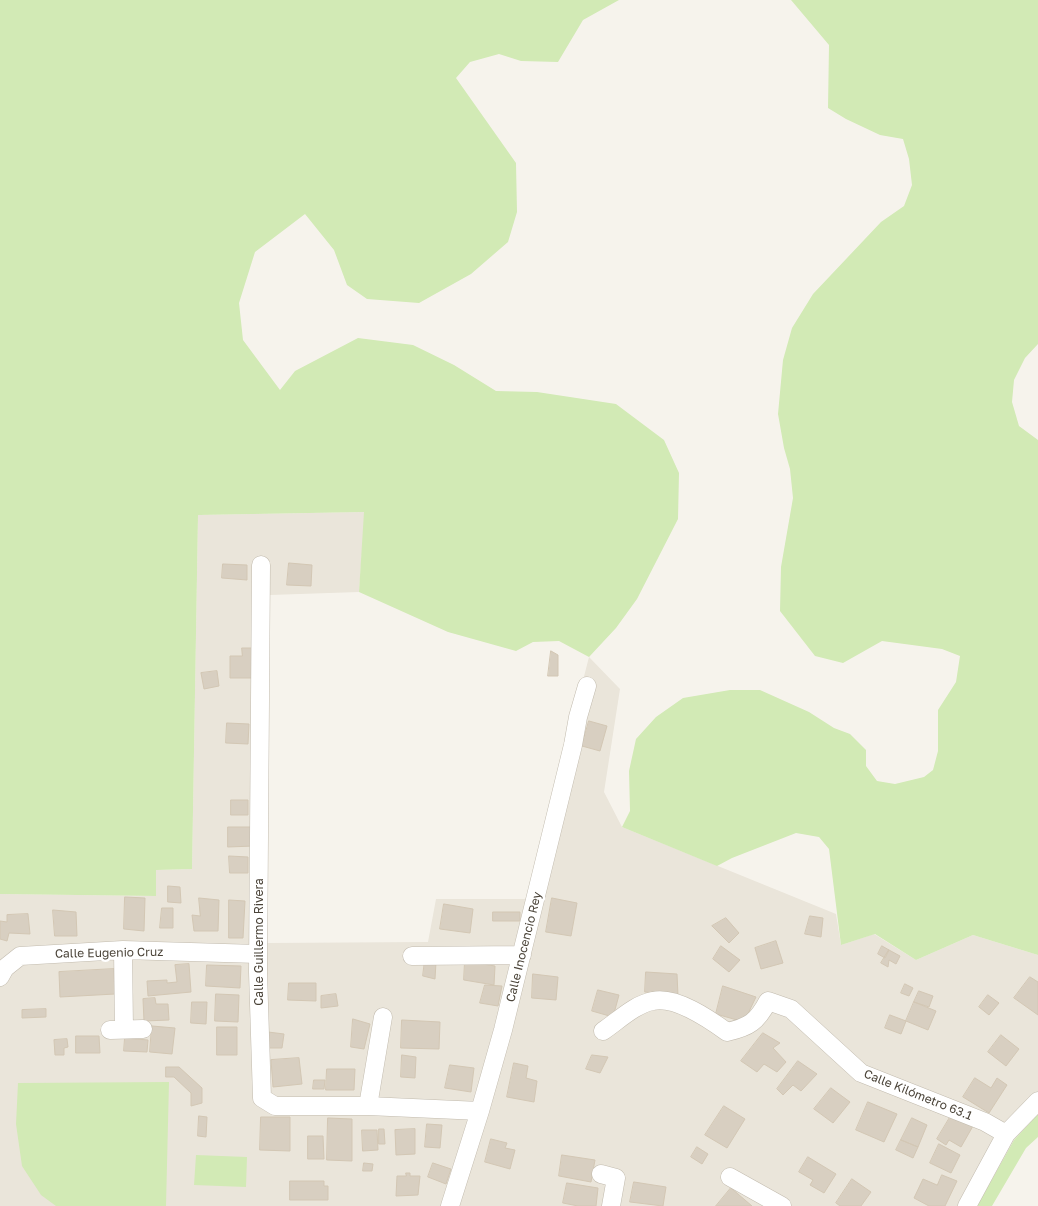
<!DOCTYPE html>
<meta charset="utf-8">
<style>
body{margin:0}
canvas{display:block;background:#f6f3ec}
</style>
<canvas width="1038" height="1206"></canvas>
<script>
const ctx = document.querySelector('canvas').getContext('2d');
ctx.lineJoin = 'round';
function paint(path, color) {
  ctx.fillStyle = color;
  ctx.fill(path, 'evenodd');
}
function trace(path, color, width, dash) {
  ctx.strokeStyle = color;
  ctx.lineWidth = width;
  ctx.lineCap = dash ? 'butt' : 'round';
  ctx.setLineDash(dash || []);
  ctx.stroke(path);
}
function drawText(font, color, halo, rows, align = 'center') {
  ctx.font = font + ' "Golos Text",sans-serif';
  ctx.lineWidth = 5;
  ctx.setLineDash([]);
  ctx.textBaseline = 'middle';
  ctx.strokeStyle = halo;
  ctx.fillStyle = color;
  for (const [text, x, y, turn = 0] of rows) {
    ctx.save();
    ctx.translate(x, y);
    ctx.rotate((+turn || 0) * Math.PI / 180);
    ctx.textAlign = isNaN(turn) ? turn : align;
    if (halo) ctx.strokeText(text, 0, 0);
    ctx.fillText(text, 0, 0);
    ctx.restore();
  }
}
paint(new Path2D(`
 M 365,512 L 359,592 L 270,595 L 264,943 L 428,942 L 436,899 L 527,899 L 589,657 L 620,689 L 604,792 L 622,827 L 836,914 L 841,945 L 874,934 L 916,960 L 973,935 L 1038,955 L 1038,1114 L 1014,1140 L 977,1206 L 0,1206 L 0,894 L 156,896 L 156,870 L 192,869 L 198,515 Z`), '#eae5da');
paint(new Path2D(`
 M 0,0 L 619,0 L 583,20 L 558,62 L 521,61 L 499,54 L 470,62 L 456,78 L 516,163 L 517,212 L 508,242 L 471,274 L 419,303 L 367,299 L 347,285 L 334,250 L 305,214 L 255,252 L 239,303 L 243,340 L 280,390 L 295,371 L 358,338 L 413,345 L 454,365 L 496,391 L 537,392 L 616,404 L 664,440 L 679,473 L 678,519 L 637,599 L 616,628 L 589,657 L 559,641 L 533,642 L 516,651 L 448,632 L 359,592 L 364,512 L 198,515 L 192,869 L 156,870 L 156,896 L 0,894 Z
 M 791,0 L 1038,0 L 1038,344 L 1025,358 L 1014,380 L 1012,402 L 1019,426 L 1038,440 L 1038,955 L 973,935 L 916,960 L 875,934 L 841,945 L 829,849 L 819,837 L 796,833 L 732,858 L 717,866 L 622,827 L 630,811 L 629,771 L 636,739 L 656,717 L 683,698 L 730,690 L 760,690 L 809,712 L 834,728 L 850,734 L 866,750 L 866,766 L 877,781 L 895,784 L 924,777 L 933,770 L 938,751 L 938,710 L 956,682 L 960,656 L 942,649 L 882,641 L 843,663 L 815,656 L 780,611 L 781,567 L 793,498 L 790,469 L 784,448 L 778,414 L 783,360 L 792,328 L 813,294 L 881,222 L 904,206 L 912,185 L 909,159 L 903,139 L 880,135 L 846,119 L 828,108 L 829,45 Z
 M 169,1082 L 166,1206 L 56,1206 L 41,1195 L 22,1166 L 16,1124 L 18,1083 Z
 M 1038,1114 L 1038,1137 L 1026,1148 L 992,1206 L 977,1206 L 1014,1140 Z
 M 196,1155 L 247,1157 L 246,1187 L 194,1185 Z`), '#d2eab5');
const building = new Path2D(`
 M 289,563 L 312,565 L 311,586 L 287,585 Z
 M 223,564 L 247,565 L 247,580 L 222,578 Z
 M 242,648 L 253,648 L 253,678 L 230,678 L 230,656 L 242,656 Z
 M 551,651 L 558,655 L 558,676 L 548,676 Z
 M 217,671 L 219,686 L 204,689 L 201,673 Z
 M 589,721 L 607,726 L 600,751 L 582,746 Z
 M 227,723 L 249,724 L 248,744 L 226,743 Z
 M 231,800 L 248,800 L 248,815 L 231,815 Z
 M 228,827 L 254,827 L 254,846 L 228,847 Z
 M 229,856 L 248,857 L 248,873 L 230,873 Z
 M 168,886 L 180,887 L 181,903 L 168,902 Z
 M 125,897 L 145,898 L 144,931 L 124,929 Z
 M 199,898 L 219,900 L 218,931 L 194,931 L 192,915 L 200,916 Z
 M 552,898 L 577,903 L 571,936 L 546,932 Z
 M 229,900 L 245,901 L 243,938 L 229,938 Z
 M 444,904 L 473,909 L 470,933 L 440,929 Z
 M 162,908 L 173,908 L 173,928 L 160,928 Z
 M 53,910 L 76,912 L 77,936 L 55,936 Z
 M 493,912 L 520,912 L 520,921 L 493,921 Z
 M 28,914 L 30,934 L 9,933 L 7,941 L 0,939 L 0,921 L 7,922 L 7,915 Z
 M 810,916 L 823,918 L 821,937 L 805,934 Z
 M 726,918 L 739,933 L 729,943 L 712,926 Z
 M 776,941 L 783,963 L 761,969 L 755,948 Z
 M 721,946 L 740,960 L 729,972 L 713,959 Z
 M 882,946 L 889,950 L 885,958 L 878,954 Z
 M 889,950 L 900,956 L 896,964 L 889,960 L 888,967 L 881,963 Z
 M 425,960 L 436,962 L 435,979 L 423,976 Z
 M 465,961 L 495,966 L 494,985 L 464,980 Z
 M 189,964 L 191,992 L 148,996 L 147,981 L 167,980 L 167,983 L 177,982 L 175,965 Z
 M 207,965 L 241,966 L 240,988 L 206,986 Z
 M 114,969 L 115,994 L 60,997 L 59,972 Z
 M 646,972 L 677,974 L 678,996 L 645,992 Z
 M 533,974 L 558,977 L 556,1000 L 532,998 Z
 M 1030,977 L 1038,982 L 1038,1015 L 1014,998 Z
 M 289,983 L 316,983 L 316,1001 L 288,1000 Z
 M 905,984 L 913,988 L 909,996 L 901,993 Z
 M 485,985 L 502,986 L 498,1006 L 480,1003 Z
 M 723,986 L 756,997 L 744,1022 L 716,1014 Z
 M 598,990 L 619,995 L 613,1017 L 592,1011 Z
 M 919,991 L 933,996 L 929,1007 L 914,1002 Z
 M 216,994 L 239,995 L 238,1022 L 215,1021 Z
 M 336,994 L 338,1006 L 321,1008 L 321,996 Z
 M 988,995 L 999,1003 L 989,1015 L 979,1007 Z
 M 155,998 L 156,1004 L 168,1004 L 169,1020 L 144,1021 L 143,999 Z
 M 192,1002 L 207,1002 L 206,1024 L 191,1023 Z
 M 914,1002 L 936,1011 L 928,1030 L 906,1021 Z
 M 46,1009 L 46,1017 L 22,1018 L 22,1010 Z
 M 890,1015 L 906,1021 L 901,1034 L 885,1028 Z
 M 353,1019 L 370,1024 L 364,1049 L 351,1047 Z
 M 402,1020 L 440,1022 L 439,1049 L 401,1048 Z
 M 152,1026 L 175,1028 L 172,1054 L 150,1052 Z
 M 217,1027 L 237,1027 L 237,1055 L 217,1055 Z
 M 268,1032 L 284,1034 L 282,1048 L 270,1048 Z
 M 763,1033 L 780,1043 L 773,1048 L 786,1062 L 777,1072 L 764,1064 L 757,1072 L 741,1061 Z
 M 1001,1035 L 1019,1049 L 1006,1066 L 988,1052 Z
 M 76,1036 L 99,1036 L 100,1053 L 76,1053 Z
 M 125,1038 L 148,1040 L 147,1052 L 124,1051 Z
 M 67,1039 L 68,1047 L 64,1048 L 64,1055 L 55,1055 L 54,1040 Z
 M 402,1055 L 416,1057 L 415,1078 L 401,1077 Z
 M 592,1055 L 608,1057 L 600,1073 L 586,1069 Z
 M 299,1058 L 302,1084 L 273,1087 L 271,1060 Z
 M 798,1061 L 817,1074 L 801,1091 L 793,1085 L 783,1095 L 777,1089 Z
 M 514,1063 L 528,1066 L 526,1078 L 537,1081 L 534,1102 L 507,1097 Z
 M 450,1065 L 474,1068 L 471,1092 L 445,1088 Z
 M 166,1067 L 179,1067 L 202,1088 L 202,1103 L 191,1106 L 191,1093 L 174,1077 L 166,1077 Z
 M 327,1069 L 355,1069 L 354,1090 L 326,1090 Z
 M 975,1078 L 991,1088 L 997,1078 L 1007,1085 L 989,1113 L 963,1097 Z
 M 314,1080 L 325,1080 L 324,1089 L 313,1089 Z
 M 831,1088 L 850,1102 L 833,1123 L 814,1109 Z
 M 868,1102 L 897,1114 L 884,1142 L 856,1130 Z
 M 724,1106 L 745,1119 L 727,1148 L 705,1135 Z
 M 952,1114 L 973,1126 L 961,1147 L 949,1140 L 946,1145 L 937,1139 Z
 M 199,1116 L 207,1117 L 206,1137 L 198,1136 Z
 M 261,1117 L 290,1117 L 290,1151 L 260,1150 Z
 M 328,1118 L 352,1119 L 352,1161 L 327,1160 Z
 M 912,1118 L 927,1125 L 918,1147 L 901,1140 Z
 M 427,1124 L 442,1125 L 440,1148 L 425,1147 Z
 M 379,1129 L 384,1129 L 385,1144 L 379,1144 Z
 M 415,1129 L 415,1154 L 396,1155 L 395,1130 Z
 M 362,1130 L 377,1130 L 378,1150 L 363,1151 Z
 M 308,1136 L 323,1136 L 324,1159 L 308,1159 Z
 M 491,1139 L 507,1143 L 505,1148 L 515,1150 L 510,1169 L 485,1162 Z
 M 901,1140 L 918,1147 L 913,1158 L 896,1150 Z
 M 939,1144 L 960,1155 L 951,1173 L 930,1163 Z
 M 697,1147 L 708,1154 L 702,1164 L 691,1157 Z
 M 562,1155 L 595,1160 L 591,1182 L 559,1176 Z
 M 808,1157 L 836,1174 L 824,1193 L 810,1185 L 813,1180 L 799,1172 Z
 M 364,1163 L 373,1164 L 372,1171 L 363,1171 Z
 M 433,1163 L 451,1169 L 446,1184 L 428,1177 Z
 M 406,1173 L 410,1173 L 410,1176 L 420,1176 L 418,1195 L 396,1196 L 397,1176 L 406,1176 Z
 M 942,1175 L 957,1181 L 945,1206 L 929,1206 L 914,1198 L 923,1179 L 937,1185 Z
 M 852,1179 L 871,1192 L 861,1206 L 840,1206 L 836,1203 Z
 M 290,1181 L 324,1181 L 324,1186 L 328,1186 L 328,1200 L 290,1200 Z
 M 634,1182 L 666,1187 L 663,1206 L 630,1202 Z
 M 567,1183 L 598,1188 L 596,1206 L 578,1206 L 563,1203 Z
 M 731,1188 L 752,1206 L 716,1206 Z`);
paint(building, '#d8cfc1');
trace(building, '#d3c7b4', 1);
const minor = new Path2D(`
 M 261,565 L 258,972 L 262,1098 L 275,1106 L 368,1106 L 480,1111
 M 123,950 L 124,1029
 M 412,956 L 522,955
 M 0,977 L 5,968 L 20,956 L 123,950 L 258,954
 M 110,1030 L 143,1029
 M 603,1031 C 618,1021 635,1004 653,1001 C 676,996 709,1019 727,1032 C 749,1027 757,1022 768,1001 L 791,1009 L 861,1073 L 985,1122 L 1006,1134
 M 368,1106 L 383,1017
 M 601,1174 L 616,1178 L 611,1206
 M 730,1177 L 782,1206
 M 450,1206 L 480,1111 L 503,1030 L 573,745 L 578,717 L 587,686
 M 967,1206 L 1006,1134 L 1038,1101`);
trace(minor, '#c2bbae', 19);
trace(minor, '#fff', 18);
drawText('12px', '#4b4439', '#fff', [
 ["Calle Guillermo Rivera",259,942,-90],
 ["Calle Inocencio Rey",524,947,-76],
 ["Calle Eugenio Cruz",109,953,-1],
 ["Calle Kilómetro 63.1",918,1095,22]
]);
</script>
